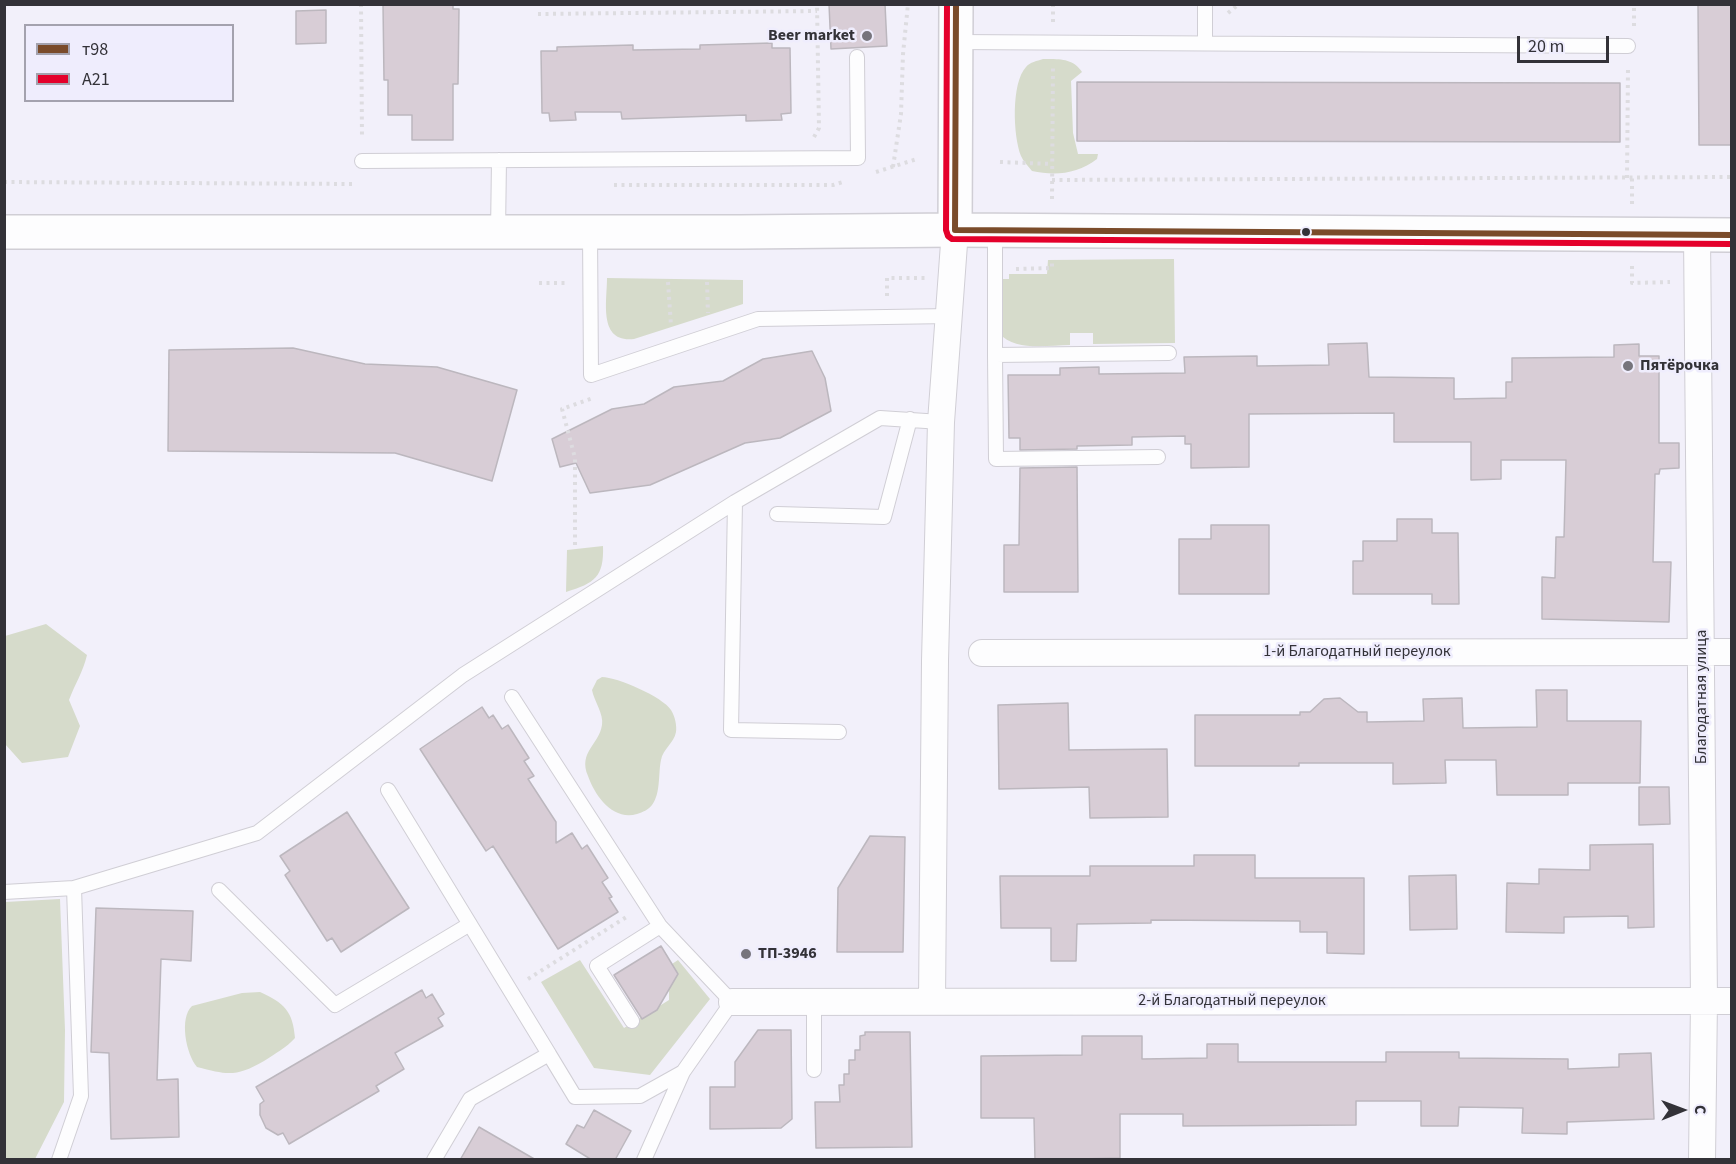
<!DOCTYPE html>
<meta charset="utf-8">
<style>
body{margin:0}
#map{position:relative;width:1736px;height:1164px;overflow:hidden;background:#f2f0fa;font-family:"Source Sans 3",sans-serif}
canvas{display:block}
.frame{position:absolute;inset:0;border:6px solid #333238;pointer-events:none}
.legend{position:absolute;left:24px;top:24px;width:210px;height:78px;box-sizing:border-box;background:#efedfd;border:2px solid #a4a2ae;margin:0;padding:8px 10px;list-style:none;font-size:18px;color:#333238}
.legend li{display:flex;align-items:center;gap:12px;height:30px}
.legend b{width:30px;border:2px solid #a4a2ae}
.north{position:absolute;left:1652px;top:1080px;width:60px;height:60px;-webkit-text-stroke:4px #efedfd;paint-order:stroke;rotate:89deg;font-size:16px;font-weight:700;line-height:24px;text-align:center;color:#333238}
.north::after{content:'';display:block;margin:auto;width:21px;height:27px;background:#333238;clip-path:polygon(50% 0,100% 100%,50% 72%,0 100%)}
.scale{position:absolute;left:1517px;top:36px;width:92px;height:27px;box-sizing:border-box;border:3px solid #333238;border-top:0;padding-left:8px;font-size:18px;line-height:21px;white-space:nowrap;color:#333238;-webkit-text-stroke:4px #efedfd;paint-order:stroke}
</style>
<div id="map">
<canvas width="1736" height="1164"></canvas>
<div class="frame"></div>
<ul class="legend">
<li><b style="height:8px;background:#7a4b2a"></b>т98</li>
<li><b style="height:8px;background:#e4002b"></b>А21</li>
</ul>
<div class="north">С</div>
<div class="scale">20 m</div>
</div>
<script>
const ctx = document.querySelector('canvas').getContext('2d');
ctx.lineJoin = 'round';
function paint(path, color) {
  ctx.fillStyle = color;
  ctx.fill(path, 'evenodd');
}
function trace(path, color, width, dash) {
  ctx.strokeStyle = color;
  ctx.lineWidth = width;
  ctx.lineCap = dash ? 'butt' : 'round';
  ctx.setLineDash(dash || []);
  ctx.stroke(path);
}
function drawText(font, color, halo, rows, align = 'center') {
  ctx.font = font + ' "Source Sans 3",sans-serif';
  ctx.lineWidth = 5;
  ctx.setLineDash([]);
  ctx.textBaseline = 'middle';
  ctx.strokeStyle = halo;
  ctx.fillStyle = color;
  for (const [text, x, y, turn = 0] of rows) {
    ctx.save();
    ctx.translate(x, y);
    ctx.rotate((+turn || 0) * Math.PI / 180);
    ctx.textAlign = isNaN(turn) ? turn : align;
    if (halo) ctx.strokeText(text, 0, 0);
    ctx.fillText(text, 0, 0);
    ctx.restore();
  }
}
paint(new Path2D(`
 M 1043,59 C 1059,59 1073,58 1082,72 L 1071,81 L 1073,133 L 1078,154 L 1098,154 L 1097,159 C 1078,174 1055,176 1032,171 C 1028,166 1023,161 1021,156 C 1013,136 1011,83 1026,67 C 1030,62 1037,61 1043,59 Z
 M 1174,259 L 1175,343 L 1093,344 L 1093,333 L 1070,333 L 1070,345 C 1048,345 1015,352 999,333 L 999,279 L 1009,279 L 1009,274 L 1047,274 L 1048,260 Z
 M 607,278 L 743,280 L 743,304 L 634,339 C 598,343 607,302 607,278 Z
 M 603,546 C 604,577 595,583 566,592 L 567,550 Z
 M 46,624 L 87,655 C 83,672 75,684 69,700 L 80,726 L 68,757 L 22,763 L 5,744 L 5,636 Z
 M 602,677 C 617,677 663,697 671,710 C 675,716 677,726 676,732 C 674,743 663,749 661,760 C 658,774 661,793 652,805 C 648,810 643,812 637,814 C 613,821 595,796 588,776 C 578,752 599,745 602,725 C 604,714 594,701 592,690 L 597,680 Z
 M 60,899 L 65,1030 L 64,1102 L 35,1159 L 5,1159 L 5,902 Z
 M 580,960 L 624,1028 L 669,1000 L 669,966 L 678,960 L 710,999 L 650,1075 L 594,1068 L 541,982 Z
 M 260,992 C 284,1003 293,1011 295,1038 C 286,1048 276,1053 264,1061 C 236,1077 228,1075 197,1067 C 186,1054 179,1018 192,1006 L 242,993 Z`), '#d6dbcb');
const building = new Path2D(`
 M 383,4 L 453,4 L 453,9 L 459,9 L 458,84 L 453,84 L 453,140 L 412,140 L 412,115 L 388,115 L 388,80 L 384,80 Z
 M 829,4 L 885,4 L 887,46 L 831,49 Z
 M 1698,4 L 1731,4 L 1731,145 L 1699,145 Z
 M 326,10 L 326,43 L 296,44 L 296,11 Z
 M 772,43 L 772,48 L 790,48 L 791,113 L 781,114 L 782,120 L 746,121 L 746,115 L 622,119 L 621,112 L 575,112 L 576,120 L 550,121 L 549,113 L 542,113 L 541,51 L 557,51 L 557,47 L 633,45 L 633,50 L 700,49 L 700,45 Z
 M 1077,82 L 1620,83 L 1620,142 L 1077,141 Z
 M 1367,343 L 1369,377 L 1454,378 L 1454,399 L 1506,398 L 1506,382 L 1512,382 L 1512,358 L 1614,357 L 1614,345 L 1639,344 L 1639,356 L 1659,356 L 1659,443 L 1679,443 L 1679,468 L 1660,469 L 1659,474 L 1655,474 L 1653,562 L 1671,562 L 1669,622 L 1542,619 L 1542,577 L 1555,578 L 1556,537 L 1564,537 L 1566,460 L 1501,460 L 1501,479 L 1471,480 L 1471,442 L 1394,442 L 1394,413 L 1249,414 L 1249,467 L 1191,468 L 1191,444 L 1185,444 L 1185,436 L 1132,437 L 1132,445 L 1077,446 L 1077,449 L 1020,450 L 1020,438 L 1009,438 L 1008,375 L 1060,375 L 1060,368 L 1099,367 L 1099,374 L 1185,373 L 1184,357 L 1257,356 L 1257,366 L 1329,365 L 1328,344 Z
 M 293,348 L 365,364 L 437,367 L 517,390 L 492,481 L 395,453 L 168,451 L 169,350 Z
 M 812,351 L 825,378 L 831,411 L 780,438 L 745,443 L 650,485 L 590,493 L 576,463 L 560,467 L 552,439 L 612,409 L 644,404 L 674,387 L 723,381 L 763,359 Z
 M 1077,467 L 1078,592 L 1004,592 L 1004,545 L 1019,545 L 1020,468 Z
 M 1397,519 L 1432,519 L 1432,533 L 1458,533 L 1459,604 L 1432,604 L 1432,594 L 1353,594 L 1353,561 L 1363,561 L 1363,541 L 1397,541 Z
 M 1211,525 L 1269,525 L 1269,594 L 1179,594 L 1179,539 L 1211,539 Z
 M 1536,690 L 1567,690 L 1567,721 L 1641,721 L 1640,783 L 1568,783 L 1568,795 L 1497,795 L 1496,760 L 1445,760 L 1446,783 L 1393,784 L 1393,763 L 1299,763 L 1299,766 L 1195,766 L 1195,715 L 1300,715 L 1300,712 L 1310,712 L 1324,699 L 1340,698 L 1358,712 L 1367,712 L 1367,722 L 1424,721 L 1423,699 L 1462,698 L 1463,728 L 1537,727 Z
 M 1068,703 L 1069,750 L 1167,749 L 1168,817 L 1090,818 L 1089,787 L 999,789 L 998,705 Z
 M 482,707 L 489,718 L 493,715 L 502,729 L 508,725 L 529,758 L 524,761 L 534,776 L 528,779 L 556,822 L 556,843 L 572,833 L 582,849 L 587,845 L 608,878 L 602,882 L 612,897 L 609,898 L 618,912 L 558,949 L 493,846 L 486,851 L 420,749 Z
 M 1639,787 L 1669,787 L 1670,824 L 1639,825 Z
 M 347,812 L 409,908 L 341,952 L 332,938 L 327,941 L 285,875 L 290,871 L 280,856 Z
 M 870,836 L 905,837 L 903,952 L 837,952 L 838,888 Z
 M 1653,844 L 1654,927 L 1628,928 L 1628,916 L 1564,917 L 1564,933 L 1506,932 L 1507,883 L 1539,884 L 1539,869 L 1590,870 L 1590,845 Z
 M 1194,855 L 1255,855 L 1255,878 L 1364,878 L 1364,954 L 1327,953 L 1327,932 L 1300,932 L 1300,921 L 1151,920 L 1151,923 L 1077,924 L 1076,961 L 1051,961 L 1051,928 L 1001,928 L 1000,876 L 1090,876 L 1090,866 L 1194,866 Z
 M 1456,875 L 1457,929 L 1410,930 L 1409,876 Z
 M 96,908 L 193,911 L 191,961 L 161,959 L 157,1080 L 178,1079 L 179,1137 L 111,1139 L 109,1053 L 91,1052 Z
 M 661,946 L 678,974 L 657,1010 L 642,1019 L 614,975 Z
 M 422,990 L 426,998 L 432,994 L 444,1014 L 438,1018 L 443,1026 L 395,1053 L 404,1069 L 376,1086 L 379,1091 L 289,1144 L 283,1133 L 278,1135 L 266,1128 L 260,1115 L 260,1104 L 264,1101 L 256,1087 Z
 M 758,1030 L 791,1030 L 792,1119 L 781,1128 L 710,1129 L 710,1087 L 735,1087 L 735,1062 Z
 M 865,1032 L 910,1032 L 912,1147 L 816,1148 L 815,1102 L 840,1102 L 839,1085 L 844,1085 L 844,1074 L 849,1074 L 849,1060 L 855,1060 L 855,1050 L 860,1050 L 860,1036 L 865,1035 Z
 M 1082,1036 L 1142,1036 L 1142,1059 L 1207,1058 L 1207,1044 L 1238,1044 L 1238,1062 L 1386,1062 L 1386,1052 L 1459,1052 L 1459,1058 L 1568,1059 L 1568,1069 L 1619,1067 L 1619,1054 L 1651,1053 L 1654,1119 L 1567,1122 L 1567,1134 L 1522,1133 L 1523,1108 L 1459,1107 L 1458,1126 L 1421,1126 L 1421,1101 L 1356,1101 L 1356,1125 L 1183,1126 L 1183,1114 L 1120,1114 L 1120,1158 L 1035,1160 L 1034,1118 L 981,1118 L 981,1056 L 1082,1055 Z
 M 594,1110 L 631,1131 L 615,1160 L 592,1160 L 566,1144 L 577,1125 L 584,1128 Z
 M 479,1127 L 536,1160 L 460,1160 Z`);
paint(building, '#d8cdd6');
trace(building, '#bcb7be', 1.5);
const lane = new Path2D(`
 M 1205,4 L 1205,43
 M 956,42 L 1628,46
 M 362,161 L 858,158 L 857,57
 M 995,230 L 995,355 L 1169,353
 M 498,232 L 499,160
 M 590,232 L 591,375 L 758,319 L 950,316
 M 995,355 L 996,459 L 1158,457
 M 735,502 L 731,730 L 839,732
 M 777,514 L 884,517 L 910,419
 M 388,790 L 549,1054
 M 219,890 L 335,1005 L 470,924
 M 4,892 L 74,888 L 257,833 L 463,675 L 735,502 L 880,418 L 941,422
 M 632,1021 L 597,966 L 660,926
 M 814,1070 L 814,1002
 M 59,1160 L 81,1096 L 74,888
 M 434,1160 L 470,1099 L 549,1054 L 575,1097 L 640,1096 L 683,1072 L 732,1002 L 660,926 L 512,697
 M 644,1160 L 683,1072`);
const street = new Path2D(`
 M 1697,235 L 1704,1000 L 1702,1160
 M 982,653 L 1732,652
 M 932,1001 L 935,661 L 941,422 L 955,230
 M 732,1002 L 1732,1001`);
const secondary = new Path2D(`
 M 955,230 L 956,4
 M 4,232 L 740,232 L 955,230 L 1732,235`);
trace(lane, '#d0ced5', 16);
trace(street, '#d0ced5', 28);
trace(secondary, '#d0ced5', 36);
trace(new Path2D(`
 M 361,4 L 362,139
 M 1228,13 L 1239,4
 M 538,14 L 817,11
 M 1053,22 L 1053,4
 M 1634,26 L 1634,4
 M 814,137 L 819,128 L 817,4
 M 1000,162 L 1052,164
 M 893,167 L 901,114 L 903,54 L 908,4
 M 876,172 L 917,159
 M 1627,178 L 1628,68
 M 1052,180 L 1732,177
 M 4,182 L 355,184
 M 614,185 L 833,185 L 843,182
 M 1052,199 L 1053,65
 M 1632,204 L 1632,178
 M 1632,266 L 1632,283 L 1670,282
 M 1016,269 L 1052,268 L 1052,260
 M 668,282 L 671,326
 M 707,282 L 708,313
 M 539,283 L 569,283
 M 887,296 L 887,278 L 925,278
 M 575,545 L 575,458 L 562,409 L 593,398
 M 528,979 L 628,916`), '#dddce0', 4, [3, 4.5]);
trace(lane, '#fdfdfe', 14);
trace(street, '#fdfdfe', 26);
trace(secondary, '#fdfdfe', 33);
trace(new Path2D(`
 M 956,4 L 955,230 L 1732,235`), '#7a4b2a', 6);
trace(new Path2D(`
 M 947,4 L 946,230 L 948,236 L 952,239 L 1732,244`), '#e4002b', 6);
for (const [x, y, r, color] of [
 [867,36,6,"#76747c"],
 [1306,232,5,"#333238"],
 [1628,366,6,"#76747c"],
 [746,954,6,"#76747c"]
]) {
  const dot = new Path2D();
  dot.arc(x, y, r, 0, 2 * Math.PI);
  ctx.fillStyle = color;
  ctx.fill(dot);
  trace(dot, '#efedfd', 2);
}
drawText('bold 16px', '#333238', '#efedfd', [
 ["Beer market",855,36,"right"],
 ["Пятёрочка",1640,366],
 ["ТП-3946",758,954]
], 'left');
drawText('16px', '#333238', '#efedfd', [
 ["1-й Благодатный переулок",1357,652],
 ["Благодатная улица",1702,697,-90],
 ["2-й Благодатный переулок",1232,1001]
]);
</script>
